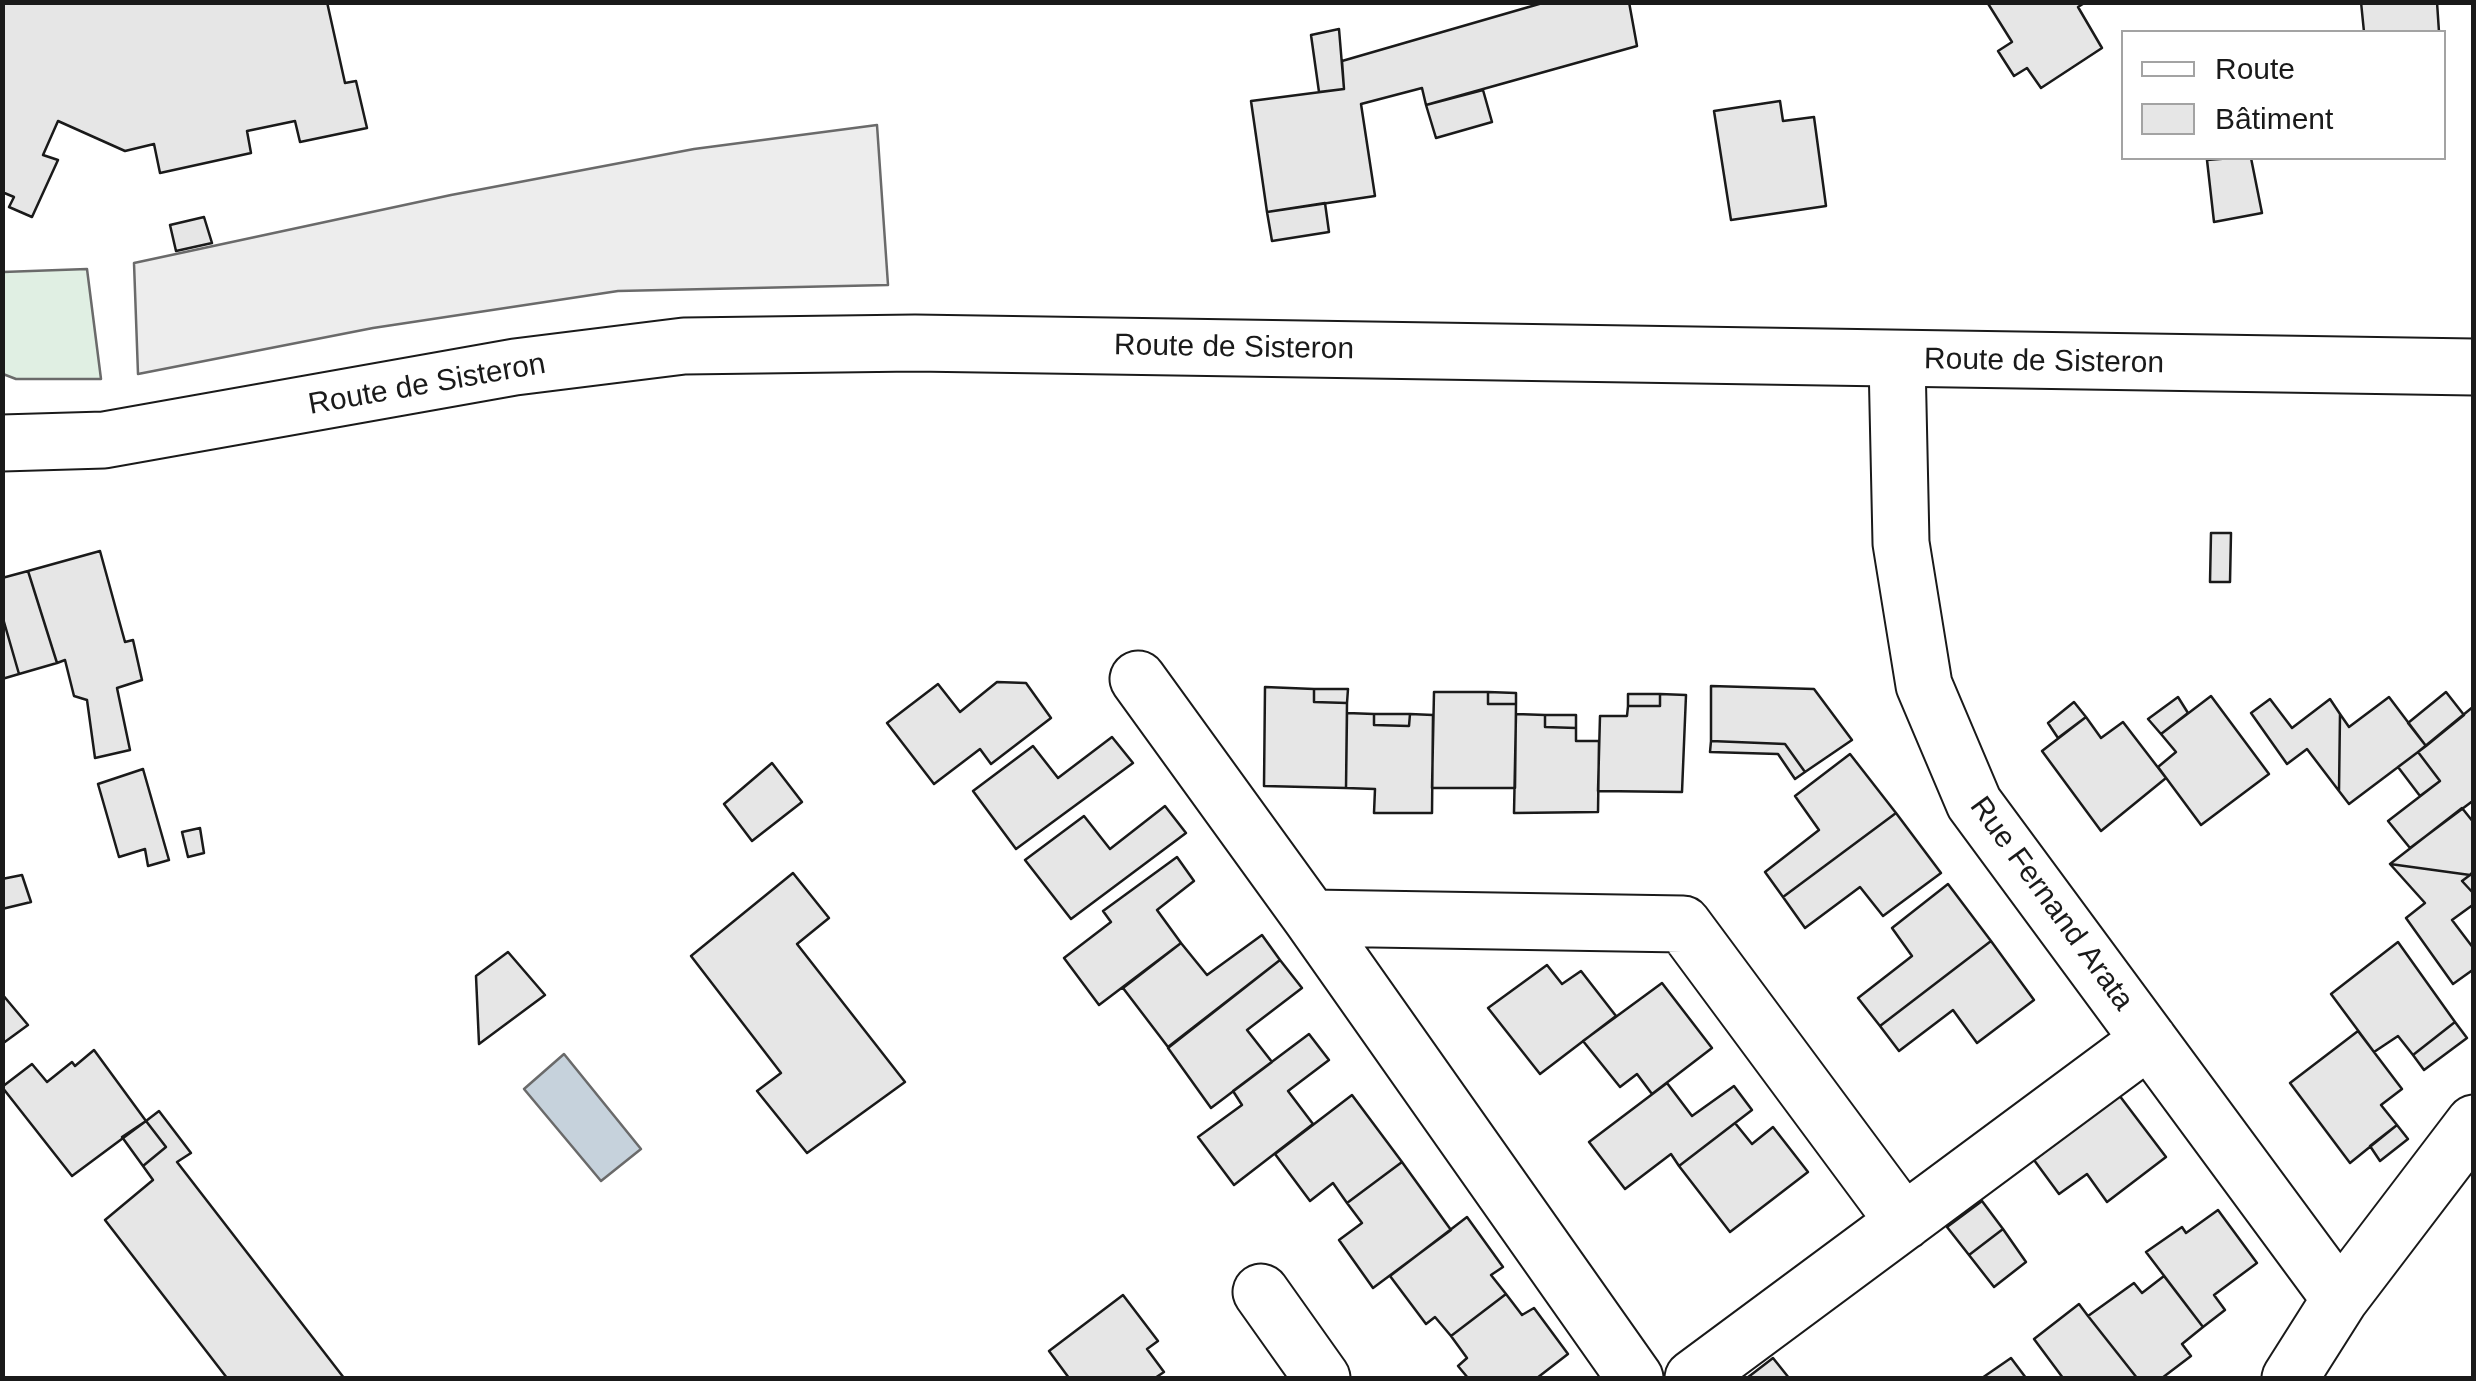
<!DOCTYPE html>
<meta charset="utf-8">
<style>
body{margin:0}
#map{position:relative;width:2476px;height:1381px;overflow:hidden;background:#fff;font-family:Helvetica,sans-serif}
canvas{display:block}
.frame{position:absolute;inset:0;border:5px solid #1a1a1a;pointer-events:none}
.legend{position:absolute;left:2121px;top:30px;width:325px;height:130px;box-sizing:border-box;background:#fff;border:2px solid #a3a3a3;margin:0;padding:12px 18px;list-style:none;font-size:30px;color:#1a1a1a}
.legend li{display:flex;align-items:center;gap:20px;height:50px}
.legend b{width:50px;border:2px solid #a3a3a3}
</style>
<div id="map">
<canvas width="2476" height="1381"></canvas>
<div class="frame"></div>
<ul class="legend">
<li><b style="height:12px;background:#fff"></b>Route</li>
<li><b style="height:28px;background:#e6e6e6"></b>Bâtiment</li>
</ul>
</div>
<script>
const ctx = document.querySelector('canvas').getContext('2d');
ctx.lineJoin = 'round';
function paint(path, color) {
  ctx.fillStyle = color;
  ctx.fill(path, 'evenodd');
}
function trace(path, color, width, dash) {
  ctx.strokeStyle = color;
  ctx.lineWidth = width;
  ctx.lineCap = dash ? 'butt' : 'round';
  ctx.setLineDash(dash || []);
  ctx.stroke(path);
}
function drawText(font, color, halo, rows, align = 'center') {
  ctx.font = font + ' Helvetica,sans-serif';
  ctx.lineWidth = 8;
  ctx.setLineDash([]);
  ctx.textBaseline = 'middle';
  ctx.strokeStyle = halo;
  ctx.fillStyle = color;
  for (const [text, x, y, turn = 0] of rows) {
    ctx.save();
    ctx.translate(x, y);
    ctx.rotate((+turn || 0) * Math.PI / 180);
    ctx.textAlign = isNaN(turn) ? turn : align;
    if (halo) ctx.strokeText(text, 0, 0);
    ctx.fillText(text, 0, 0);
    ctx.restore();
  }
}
const green = new Path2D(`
 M 87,269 L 101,379 L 16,379 L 3,374 L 3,272 Z`);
paint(green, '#e0efe3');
trace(green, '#6a6a6a', 2.5);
const parking = new Path2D(`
 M 877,125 L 888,285 L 618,291 L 373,328 L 138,374 L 134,263 L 451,195 L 694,149 Z`);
paint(parking, '#ededed');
trace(parking, '#6a6a6a', 2.5);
const water = new Path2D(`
 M 564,1054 L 641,1149 L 601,1181 L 524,1089 Z`);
paint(water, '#c6d2dc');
trace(water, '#6a6a6a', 2.5);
const building = new Path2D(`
 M 2,2 L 327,2 L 345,83 L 356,81 L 367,128 L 300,142 L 295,121 L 247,131 L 251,153 L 160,173 L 154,144 L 125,151 L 58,121 L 43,155 L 58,160 L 32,217 L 9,207 L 14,197 L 2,192 Z
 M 1546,2 L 1629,2 L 1637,46 L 1426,105 L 1422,88 L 1361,104 L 1375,196 L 1267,212 L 1251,101 L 1344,89 L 1342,61 Z
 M 1987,2 L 2086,2 L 2078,7 L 2102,48 L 2041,88 L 2027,68 L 2014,76 L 1998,51 L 2012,42 Z
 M 2361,2 L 2437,2 L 2439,32 L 2364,32 Z
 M 1339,29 L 1344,89 L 1319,92 L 1311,35 Z
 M 1483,90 L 1492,122 L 1436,138 L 1426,105 Z
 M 1780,101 L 1783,121 L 1814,117 L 1826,206 L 1731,220 L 1714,111 Z
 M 2232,158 L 2251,158 L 2262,213 L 2214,222 L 2207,160 Z
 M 1325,203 L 1329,232 L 1272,241 L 1267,212 Z
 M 204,217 L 212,243 L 176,251 L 170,225 Z
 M 2211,533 L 2231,533 L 2230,582 L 2210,582 Z
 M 100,551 L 125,642 L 133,640 L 142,680 L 117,688 L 130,750 L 95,758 L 87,700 L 74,696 L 65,660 L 57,663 L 28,571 Z
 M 28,571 L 57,663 L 19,674 L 2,615 L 2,578 Z
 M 2,615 L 19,674 L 2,679 Z
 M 997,682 L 1026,683 L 1051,718 L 991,764 L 980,749 L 934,784 L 887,723 L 938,684 L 960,712 Z
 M 1711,686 L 1814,689 L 1852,740 L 1805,772 L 1785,744 L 1711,741 Z
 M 1265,687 L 1314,689 L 1314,702 L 1347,703 L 1346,788 L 1264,786 Z
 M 1314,689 L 1348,689 L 1347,703 L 1314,702 Z
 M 1434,692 L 1488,692 L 1488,704 L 1516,704 L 1515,788 L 1432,788 Z
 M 1488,692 L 1516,693 L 1516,704 L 1488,704 Z
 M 2446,692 L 2464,715 L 2426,746 L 2408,723 Z
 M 1628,694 L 1660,694 L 1660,706 L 1628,706 Z
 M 1660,694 L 1686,695 L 1682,792 L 1598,791 L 1600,716 L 1627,716 L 1628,706 L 1660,706 Z
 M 2211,696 L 2269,774 L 2201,825 L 2158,767 L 2176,752 L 2161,734 Z
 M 2178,697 L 2188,713 L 2161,734 L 2148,719 Z
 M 2389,697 L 2426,746 L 2349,804 L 2339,791 L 2340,714 L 2349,727 Z
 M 2270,699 L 2292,728 L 2330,699 L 2340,714 L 2339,791 L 2307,749 L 2287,764 L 2251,713 Z
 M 2074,702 L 2086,717 L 2058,738 L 2048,723 Z
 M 2474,706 L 2474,800 L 2410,848 L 2388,821 L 2440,781 L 2418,752 Z
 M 1347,713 L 1374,714 L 1374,725 L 1409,726 L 1410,714 L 1433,715 L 1432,813 L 1374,813 L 1375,789 L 1346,788 Z
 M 1374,714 L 1410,714 L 1409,726 L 1374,725 Z
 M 1516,714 L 1545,715 L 1545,727 L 1576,728 L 1576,741 L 1599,741 L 1598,812 L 1514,813 Z
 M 1545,715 L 1576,715 L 1576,728 L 1545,727 Z
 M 2086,717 L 2101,738 L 2123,722 L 2166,778 L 2101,831 L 2042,751 Z
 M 1112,737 L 1133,763 L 1016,849 L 973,791 L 1033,746 L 1058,778 Z
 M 1711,741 L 1785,744 L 1805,772 L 1795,779 L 1778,754 L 1710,752 Z
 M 2418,752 L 2440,781 L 2420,796 L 2398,767 Z
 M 1850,754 L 1896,813 L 1783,897 L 1765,872 L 1819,830 L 1795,796 Z
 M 772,763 L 802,802 L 752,841 L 724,804 Z
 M 143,769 L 169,860 L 148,866 L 145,849 L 119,857 L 98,784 Z
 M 1165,806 L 1186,833 L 1071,919 L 1025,860 L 1084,816 L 1110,849 Z
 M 2462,808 L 2474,823 L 2474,871 L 2470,875 L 2390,864 Z
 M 1896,813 L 1941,873 L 1883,916 L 1860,887 L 1805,928 L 1783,897 Z
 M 200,828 L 204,853 L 188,857 L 182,832 Z
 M 1177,857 L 1194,881 L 1157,910 L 1181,943 L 1099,1005 L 1064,958 L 1111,922 L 1103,911 Z
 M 2390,864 L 2470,875 L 2462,881 L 2474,894 L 2474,904 L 2452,920 L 2474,949 L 2474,969 L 2453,984 L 2406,918 L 2425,903 Z
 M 793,873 L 829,918 L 797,944 L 905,1082 L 807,1153 L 757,1091 L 781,1073 L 691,956 Z
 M 22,875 L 31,902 L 2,909 L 2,879 Z
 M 2470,875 L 2474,875 L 2474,894 L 2462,881 Z
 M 1948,884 L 1991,941 L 1880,1026 L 1858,998 L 1912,956 L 1892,928 Z
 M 1262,935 L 1280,960 L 1168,1047 L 1123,988 L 1181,943 L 1207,975 Z
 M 1991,941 L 2034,1000 L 1977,1043 L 1953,1010 L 1899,1051 L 1880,1026 Z
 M 2398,942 L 2455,1022 L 2413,1055 L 2398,1036 L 2374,1052 L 2331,994 Z
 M 508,952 L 545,995 L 479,1044 L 476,976 Z
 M 1280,960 L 1302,988 L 1247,1030 L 1272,1062 L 1211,1108 L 1168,1048 Z
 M 1547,965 L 1562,984 L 1581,971 L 1616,1016 L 1540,1074 L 1488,1008 Z
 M 1662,983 L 1712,1048 L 1652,1094 L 1637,1074 L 1620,1087 L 1583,1041 Z
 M 2,994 L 28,1025 L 2,1044 Z
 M 2455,1022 L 2467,1038 L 2424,1070 L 2413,1055 Z
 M 2358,1031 L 2402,1089 L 2381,1105 L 2397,1125 L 2350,1163 L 2290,1083 Z
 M 1309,1034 L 1329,1060 L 1288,1091 L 1313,1124 L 1234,1185 L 1198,1137 L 1242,1105 L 1233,1091 Z
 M 94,1050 L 146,1121 L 72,1176 L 2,1087 L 32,1064 L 47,1082 L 72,1062 L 75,1066 Z
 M 1667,1083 L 1692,1116 L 1734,1086 L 1752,1110 L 1679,1166 L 1671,1154 L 1625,1189 L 1589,1142 Z
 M 1352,1095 L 1402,1162 L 1347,1203 L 1333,1183 L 1310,1201 L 1275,1154 Z
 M 2119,1095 L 2166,1157 L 2107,1202 L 2087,1174 L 2059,1194 L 2034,1160 Z
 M 159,1111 L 191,1153 L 177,1162 L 344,1378 L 227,1378 L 105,1220 L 153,1180 L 143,1166 L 166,1147 L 146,1121 Z
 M 146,1121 L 166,1147 L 143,1166 L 122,1137 Z
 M 1735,1123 L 1752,1144 L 1773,1127 L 1808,1172 L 1730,1232 L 1679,1166 Z
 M 2397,1125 L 2408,1139 L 2380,1161 L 2370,1146 Z
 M 1402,1162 L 1451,1230 L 1373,1288 L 1339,1240 L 1362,1223 L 1347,1203 Z
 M 1982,1201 L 2003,1229 L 1969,1255 L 1947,1227 Z
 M 2218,1210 L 2257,1263 L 2214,1295 L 2225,1310 L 2203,1327 L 2146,1252 L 2182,1227 L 2186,1233 Z
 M 1467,1217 L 1503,1267 L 1491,1275 L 1506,1294 L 1451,1336 L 1435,1317 L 1426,1324 L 1390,1276 Z
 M 2003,1229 L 2026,1262 L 1994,1287 L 1969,1255 Z
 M 2164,1276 L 2203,1327 L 2182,1344 L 2191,1356 L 2162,1378 L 2137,1378 L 2088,1316 L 2134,1283 L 2142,1293 Z
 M 1506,1294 L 1522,1315 L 1534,1308 L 1568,1354 L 1537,1378 L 1468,1378 L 1458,1366 L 1467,1358 L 1451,1336 Z
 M 1123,1295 L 1158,1341 L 1147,1349 L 1164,1372 L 1155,1378 L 1069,1378 L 1049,1351 Z
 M 2079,1304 L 2088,1316 L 2137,1378 L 2063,1378 L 2034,1339 Z
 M 1773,1358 L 1789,1378 L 1747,1378 Z
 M 2011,1358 L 2026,1378 L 1982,1378 Z`);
paint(building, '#e6e6e6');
trace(building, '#1a1a1a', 2.5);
const minor = new Path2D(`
 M 1897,360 L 1901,543 L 1924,685 L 1974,803 L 2340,1299 L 2290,1378
 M 1138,679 L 1311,918 L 1635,1378
 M 1311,918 L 1683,924 L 1904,1222
 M 1261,1292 L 1322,1378
 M 2340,1299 L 2474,1123
 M 1693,1378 L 2149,1040`);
const secondary = new Path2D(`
 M 2,443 L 104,440 L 515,367 L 684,346 L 915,343 L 2474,367`);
trace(minor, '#1a1a1a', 59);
trace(secondary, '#1a1a1a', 59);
trace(minor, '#fff', 55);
trace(secondary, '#fff', 55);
drawText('30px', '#1a1a1a', '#fff', [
 ["Route de Sisteron",1234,348,1],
 ["Route de Sisteron",2044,362,1],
 ["Route de Sisteron",427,385,-10],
 ["Rue Fernand Arata",2051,904,54]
]);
</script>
